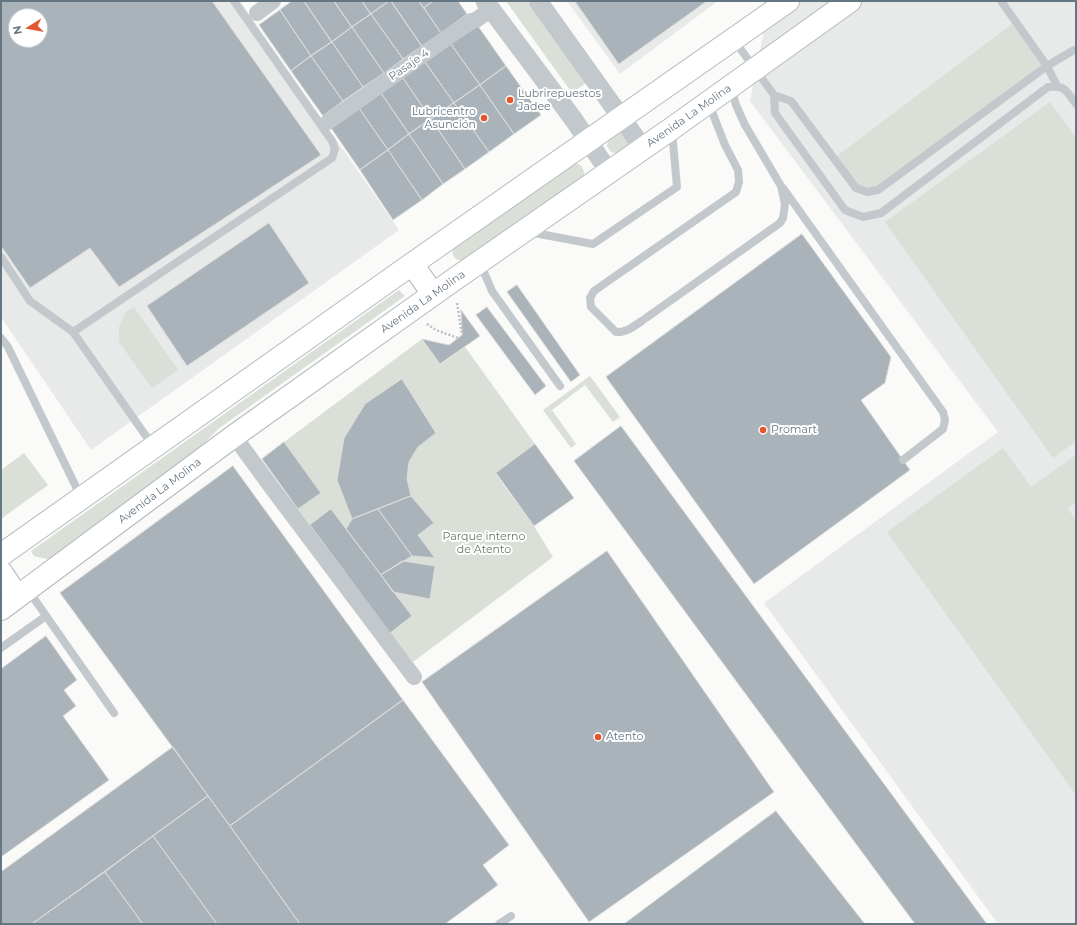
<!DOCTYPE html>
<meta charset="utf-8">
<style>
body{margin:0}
#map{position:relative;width:1077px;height:925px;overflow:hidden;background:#fafaf8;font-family:Montserrat,sans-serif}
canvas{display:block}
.frame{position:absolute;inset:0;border:2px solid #657683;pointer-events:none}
.north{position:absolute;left:8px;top:8px;width:40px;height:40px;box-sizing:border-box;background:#fff;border:1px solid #c1c8cd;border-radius:50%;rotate:259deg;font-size:11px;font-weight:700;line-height:16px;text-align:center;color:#657683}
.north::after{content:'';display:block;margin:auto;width:14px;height:18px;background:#e4572e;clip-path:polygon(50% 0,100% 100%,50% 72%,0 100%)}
</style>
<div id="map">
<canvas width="1077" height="925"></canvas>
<div class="frame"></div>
<div class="north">N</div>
</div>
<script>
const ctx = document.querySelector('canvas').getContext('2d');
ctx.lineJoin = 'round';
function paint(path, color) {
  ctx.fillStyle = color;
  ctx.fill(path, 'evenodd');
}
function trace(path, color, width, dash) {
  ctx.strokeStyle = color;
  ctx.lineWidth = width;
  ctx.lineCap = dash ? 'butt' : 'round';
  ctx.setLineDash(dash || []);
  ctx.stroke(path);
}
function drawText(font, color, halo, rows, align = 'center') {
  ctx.font = font + ' Montserrat,sans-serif';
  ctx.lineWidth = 4;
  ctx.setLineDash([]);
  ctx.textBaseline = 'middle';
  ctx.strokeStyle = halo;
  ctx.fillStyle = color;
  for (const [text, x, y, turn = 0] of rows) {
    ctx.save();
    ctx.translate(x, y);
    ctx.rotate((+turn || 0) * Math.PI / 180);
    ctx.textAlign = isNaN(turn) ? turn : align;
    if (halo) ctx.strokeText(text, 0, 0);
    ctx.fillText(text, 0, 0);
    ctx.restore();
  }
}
paint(new Path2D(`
 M 1,1 L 240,1 L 399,230 L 91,450 L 1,317 ZM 16,16 L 40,16 L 40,40 L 16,40 Z
 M 567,1 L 718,1 L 620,74 Z
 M 770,1 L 1076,1 L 1076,924 L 998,924 L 764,603 L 998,432 L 750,101 Z`), '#e8e9e9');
paint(new Path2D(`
 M 506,1 L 527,1 L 586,83 L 572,93 Z
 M 1012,24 L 1047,68 L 877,191 L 859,187 L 837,156 Z
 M 1050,102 L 1076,138 L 1076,441 L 1053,458 L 885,222 Z
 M 616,132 L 624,134 L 629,143 L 628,147 L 618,154 L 611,152 L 607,146 L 608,139 Z
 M 573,162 C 583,165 584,168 584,178 L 466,261 C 454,260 451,257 453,245 Z
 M 399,290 L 405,296 L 218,429 L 181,468 L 51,560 L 34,556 L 31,551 Z
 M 134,307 L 178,370 L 152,388 L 119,342 L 119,327 L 125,313 Z
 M 422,339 L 441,364 L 465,347 L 535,444 L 496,474 L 505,487 L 534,526 L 553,557 L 413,662 L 390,633 L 412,616 L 393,592 L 403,561 L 412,556 L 435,558 L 418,535 L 434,523 L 411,496 L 407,479 L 409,462 L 418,447 L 436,432 L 402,379 L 365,404 L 344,438 L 337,479 L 352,519 L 346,529 L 331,509 L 310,525 L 298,509 L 320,493 L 284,442 Z
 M 590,376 L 620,417 L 613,422 L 585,385 L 552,410 L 576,444 L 571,448 L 543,410 Z
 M 1003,448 L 1031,487 L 1076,455 L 1076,502 L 1068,509 L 1076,520 L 1076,795 L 887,532 Z
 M 24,453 L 48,485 L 1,519 L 1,470 Z`), '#dadfd7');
const building = new Path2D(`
 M 1,1 L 212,1 L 321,155 L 119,287 L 90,248 L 30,288 L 1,246 ZM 16,16 L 40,16 L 40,40 L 16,40 Z
 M 292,1 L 304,1 L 332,42 L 311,56 L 280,10 Z
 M 304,1 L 334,1 L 352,27 L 332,42 Z
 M 334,1 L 362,1 L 371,14 L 352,27 Z
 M 362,1 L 389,1 L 371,14 Z
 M 389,1 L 391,1 L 422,46 L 403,59 L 371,14 Z
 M 391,1 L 419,1 L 441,33 L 422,46 Z
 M 419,1 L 433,1 L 424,8 Z
 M 433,1 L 458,1 L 467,14 L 441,33 L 424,8 Z
 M 575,1 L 707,1 L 619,64 Z
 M 280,10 L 311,56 L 291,71 L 259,25 Z
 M 371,14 L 403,59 L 384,73 L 352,27 Z
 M 478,26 L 506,66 L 480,85 L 451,44 Z
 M 352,27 L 384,73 L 363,87 L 332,42 Z
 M 332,42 L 363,87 L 343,101 L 311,56 Z
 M 451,44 L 480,85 L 454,103 L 425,62 Z
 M 311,56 L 343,101 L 323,116 L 291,71 Z
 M 425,62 L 454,103 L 431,119 L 403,78 Z
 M 506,66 L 541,115 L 514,134 L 480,85 Z
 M 403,78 L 431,119 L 409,134 L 381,93 Z
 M 480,85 L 514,134 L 489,152 L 454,103 Z
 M 381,93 L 409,134 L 388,150 L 359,108 Z
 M 454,103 L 489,152 L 465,169 L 431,119 Z
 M 359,108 L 388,150 L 360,170 L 331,128 Z
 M 431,119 L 465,169 L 443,184 L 409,134 Z
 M 409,134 L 443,184 L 422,200 L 388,150 Z
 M 388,150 L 422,200 L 393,220 L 360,170 Z
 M 269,223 L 309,283 L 187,366 L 147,306 Z
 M 802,234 L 891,357 L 885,383 L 861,400 L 910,470 L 754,584 L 606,377 Z
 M 517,285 L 580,375 L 571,382 L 507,292 Z
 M 487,307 L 546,386 L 535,395 L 476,315 Z
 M 461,310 L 480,336 L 440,364 L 422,339 L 449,345 L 458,338 L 462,335 Z
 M 402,379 L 436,433 L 418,447 L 409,462 L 407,479 L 411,496 L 352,519 L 337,480 L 344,438 L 365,404 Z
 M 621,426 L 987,924 L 915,924 L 574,461 Z
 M 284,442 L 321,493 L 298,509 L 262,459 Z
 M 535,444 L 574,498 L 534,526 L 496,473 Z
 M 233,466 L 403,700 L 230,826 L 60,593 Z
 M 411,496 L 434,523 L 418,535 L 435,558 L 412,556 L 378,509 Z
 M 331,509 L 412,616 L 390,633 L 310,525 Z
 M 378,509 L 412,556 L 381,575 L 346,529 L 352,519 Z
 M 607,551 L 774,792 L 589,922 L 422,682 Z
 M 403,561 L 435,566 L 430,599 L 393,592 L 381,575 Z
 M 46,636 L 77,680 L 64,690 L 76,706 L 63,716 L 109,780 L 1,857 L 1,669 Z
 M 403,700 L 509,845 L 483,865 L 498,885 L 445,924 L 300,924 L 230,826 Z
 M 173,747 L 208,796 L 32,924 L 1,924 L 1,872 Z
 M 208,796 L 230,826 L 300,924 L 217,924 L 153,836 Z
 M 776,811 L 865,924 L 624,924 Z
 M 153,836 L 217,924 L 143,924 L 105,872 Z
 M 105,872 L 143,924 L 32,924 Z`);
paint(building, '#aab3b9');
trace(building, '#dcdcda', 1);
const secondary = new Path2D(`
 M 412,264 L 433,294
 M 1,555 L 412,264 L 788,1
 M 1,572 L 17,596
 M 1,609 L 234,436 L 452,281 L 671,129 L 850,1`);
trace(secondary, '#b3babf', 24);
trace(new Path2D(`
 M 457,303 L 462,335
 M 427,324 L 436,330 L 458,338`), '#bbbfc2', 2.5, [2, 2]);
trace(new Path2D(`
 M 1001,1 L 1047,66 L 1057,86
 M 734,40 L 774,95 L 791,101 L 856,188 L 867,192 L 878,190 L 1047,66 L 1074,50 L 1076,50
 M 774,95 L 775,113 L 845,210 L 863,217 L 881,213 L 1048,87 C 1066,85 1066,91 1076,104
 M 709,104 L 725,145 L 738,170 L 739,182 L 736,192 L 594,291 L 590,298 L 591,307 L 616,332 C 627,333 637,324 646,318 L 780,223 L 783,218 L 785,204 L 781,186 L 745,125 L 736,105 L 731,87
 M 783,188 L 943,412 L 945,420 L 943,429 L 903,460
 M 529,232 L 593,244 L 677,187 L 672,131
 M 1,257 L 30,301 L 73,332 L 153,446
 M 480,263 L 492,291 L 560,386
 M 73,332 L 332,158 L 335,149 L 332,141 L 234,1
 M 1,338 L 8,347 L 81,497
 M 28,590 L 114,713
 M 1,648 L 46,616
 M 499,924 L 511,916`), '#c3c8cc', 8);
trace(new Path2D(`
 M 257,13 L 273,1
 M 328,122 L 471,21 L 476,20 L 491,9
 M 234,436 L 275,492 L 414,677`), '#c3c8cc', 16);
trace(new Path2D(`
 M 485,1 L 574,120 L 609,172
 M 538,1 L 643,148`), '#c3c8cc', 19);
trace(secondary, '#fff', 22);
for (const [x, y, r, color] of [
 [510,100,4,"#e4572e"],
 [484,118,4,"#e4572e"],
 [763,430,4,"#e4572e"],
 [598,737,4,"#e4572e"]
]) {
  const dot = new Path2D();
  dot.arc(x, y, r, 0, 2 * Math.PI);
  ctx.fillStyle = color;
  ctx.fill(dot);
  trace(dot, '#fff', 1.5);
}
drawText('11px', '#657683', '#fff', [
 ["Pasaje 4",409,65,-35],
 ["Avenida La Molina",689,116,-35],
 ["Avenida La Molina",423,302,-35],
 ["Avenida La Molina",160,491,-37]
]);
drawText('11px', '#657683', '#fff', [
 ["Lubrirepuestos",518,94],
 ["Jadee",518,107],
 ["Lubricentro",476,112,"right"],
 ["Asunción",476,125,"right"],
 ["Promart",771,430],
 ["Atento",606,737]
], 'left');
drawText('11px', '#687a64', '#fff', [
 ["Parque interno",484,537],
 ["de Atento",484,550]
]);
</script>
